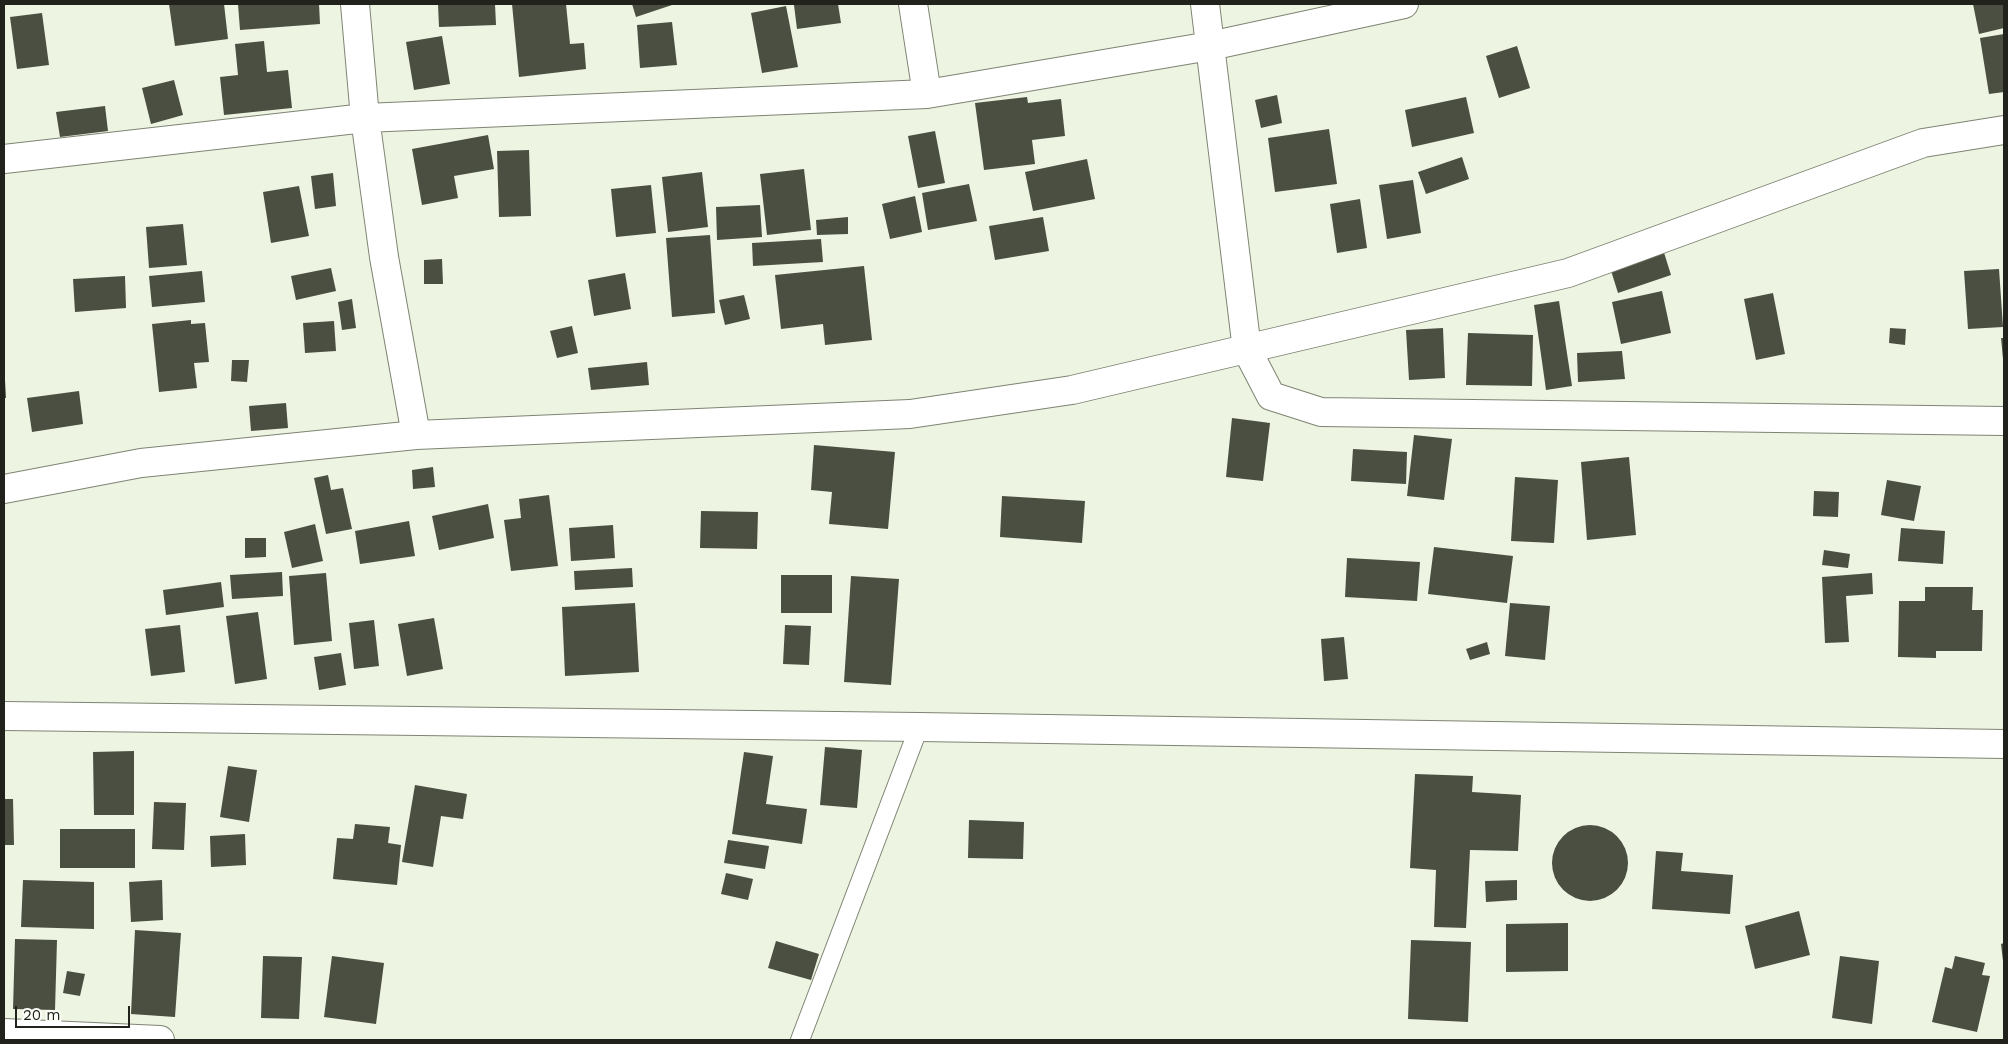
<!DOCTYPE html>
<style>
body{margin:0}
#map{position:relative;width:2008px;height:1044px;overflow:hidden;background:#edf4e1;font-family:"Work Sans",sans-serif}
canvas{display:block}
.frame{position:absolute;inset:0;border:5px solid #20221b;pointer-events:none}
.scale{position:absolute;left:15px;top:1006px;width:115px;height:22px;box-sizing:border-box;border:2px solid #20221b;border-top:0;padding-left:6px;font-size:15px;line-height:18px;white-space:nowrap;color:#20221b;-webkit-text-stroke:4px #fcfff8;paint-order:stroke}
</style>
<div id="map">
<canvas width="2008" height="1044"></canvas>
<div class="frame"></div>
<div class="scale">20 m</div>
</div>
<script>
const ctx = document.querySelector('canvas').getContext('2d');
ctx.lineJoin = 'round';
function paint(path, color) {
  ctx.fillStyle = color;
  ctx.fill(path, 'evenodd');
}
function trace(path, color, width, dash) {
  ctx.strokeStyle = color;
  ctx.lineWidth = width;
  ctx.lineCap = dash ? 'butt' : 'round';
  ctx.setLineDash(dash || []);
  ctx.stroke(path);
}
paint(new Path2D(`
 M 169,4 L 224,4 L 228,39 L 175,46 Z
 M 238,4 L 319,4 L 320,24 L 240,30 Z
 M 438,4 L 495,4 L 496,25 L 439,27 Z
 M 512,4 L 566,4 L 570,44 L 584,43 L 586,69 L 519,77 Z
 M 632,4 L 675,4 L 636,17 Z
 M 803,4 L 838,4 L 841,23 L 797,29 L 794,5 Z
 M 1973,4 L 2004,4 L 2004,28 L 1979,34 Z
 M 786,6 L 798,67 L 762,73 L 751,13 Z
 M 42,13 L 49,65 L 17,69 L 10,17 Z
 M 672,22 L 677,65 L 640,68 L 637,25 Z
 M 2004,34 L 2004,92 L 1989,94 L 1980,38 Z
 M 442,36 L 450,84 L 414,90 L 406,42 Z
 M 264,41 L 267,72 L 288,70 L 292,108 L 224,115 L 220,77 L 238,75 L 235,44 Z
 M 1517,46 L 1530,88 L 1499,98 L 1486,56 Z
 M 174,80 L 183,115 L 151,124 L 142,88 Z
 M 1277,95 L 1282,123 L 1261,128 L 1255,100 Z
 M 1027,97 L 1028,103 L 1061,99 L 1065,136 L 1032,140 L 1035,164 L 984,170 L 975,103 Z
 M 1466,97 L 1474,133 L 1412,147 L 1405,110 Z
 M 105,106 L 108,131 L 60,137 L 56,112 Z
 M 1329,129 L 1337,184 L 1275,192 L 1268,138 Z
 M 935,131 L 945,183 L 918,188 L 908,136 Z
 M 488,135 L 494,169 L 454,176 L 458,198 L 422,205 L 412,149 Z
 M 529,150 L 531,216 L 499,217 L 497,151 Z
 M 1462,157 L 1469,179 L 1426,194 L 1418,172 Z
 M 1087,159 L 1095,199 L 1033,211 L 1025,172 Z
 M 804,169 L 811,230 L 767,235 L 760,174 Z
 M 702,172 L 708,227 L 668,232 L 662,177 Z
 M 333,173 L 336,206 L 315,209 L 311,176 Z
 M 1413,180 L 1421,233 L 1387,239 L 1379,185 Z
 M 969,184 L 977,221 L 928,230 L 922,193 Z
 M 651,185 L 656,233 L 616,237 L 611,189 Z
 M 299,186 L 309,236 L 271,243 L 263,192 Z
 M 915,196 L 922,232 L 890,239 L 882,204 Z
 M 1360,199 L 1367,248 L 1337,253 L 1330,204 Z
 M 760,205 L 762,237 L 717,240 L 716,207 Z
 M 848,217 L 848,234 L 817,235 L 816,220 Z
 M 1043,217 L 1049,251 L 995,260 L 989,226 Z
 M 183,224 L 187,265 L 149,268 L 146,227 Z
 M 710,235 L 715,313 L 672,317 L 666,238 Z
 M 821,239 L 823,262 L 753,266 L 752,243 Z
 M 1661,243 L 1671,275 L 1618,293 L 1608,261 Z
 M 442,259 L 443,284 L 424,284 L 424,260 Z
 M 864,266 L 872,340 L 825,345 L 823,324 L 781,329 L 775,275 Z
 M 331,268 L 336,291 L 296,300 L 291,276 Z
 M 1999,269 L 2003,327 L 1968,329 L 1964,271 Z
 M 202,271 L 205,302 L 152,307 L 149,276 Z
 M 625,273 L 631,309 L 594,316 L 588,280 Z
 M 125,276 L 126,308 L 75,312 L 73,279 Z
 M 1662,291 L 1671,333 L 1621,344 L 1612,302 Z
 M 1773,293 L 1785,354 L 1756,360 L 1744,299 Z
 M 744,295 L 750,319 L 725,325 L 719,300 Z
 M 352,299 L 356,328 L 342,330 L 338,302 Z
 M 1559,301 L 1572,386 L 1546,390 L 1534,305 Z
 M 191,320 L 191,324 L 205,323 L 209,362 L 194,363 L 197,388 L 159,392 L 152,324 Z
 M 334,321 L 336,351 L 305,353 L 303,323 Z
 M 572,326 L 578,353 L 557,358 L 550,331 Z
 M 1443,328 L 1445,378 L 1409,380 L 1406,330 Z
 M 1890,328 L 1906,329 L 1905,345 L 1889,343 Z
 M 1468,333 L 1533,335 L 1532,386 L 1466,385 Z
 M 2001,338 L 2004,338 L 2004,359 L 2003,359 Z
 M 1622,351 L 1625,379 L 1578,382 L 1577,353 Z
 M 232,360 L 249,360 L 247,382 L 231,381 Z
 M 647,362 L 649,385 L 591,390 L 588,368 Z
 M 4,380 L 5,380 L 6,398 L 4,398 Z
 M 79,391 L 83,424 L 32,432 L 27,398 Z
 M 286,403 L 288,428 L 251,431 L 249,406 Z
 M 1232,418 L 1270,423 L 1263,481 L 1226,477 Z
 M 1414,435 L 1452,439 L 1444,500 L 1407,496 Z
 M 814,445 L 895,452 L 888,529 L 829,524 L 832,492 L 811,490 Z
 M 1353,449 L 1407,452 L 1406,484 L 1351,481 Z
 M 1629,457 L 1636,535 L 1587,540 L 1581,462 Z
 M 433,467 L 435,487 L 413,489 L 412,470 Z
 M 328,475 L 331,490 L 343,488 L 352,529 L 326,534 L 314,478 Z
 M 1515,477 L 1558,480 L 1554,543 L 1511,541 Z
 M 1887,480 L 1921,486 L 1914,521 L 1881,515 Z
 M 1814,491 L 1839,492 L 1838,517 L 1813,516 Z
 M 549,495 L 558,566 L 511,571 L 504,520 L 521,518 L 519,499 Z
 M 1002,496 L 1085,501 L 1082,543 L 1000,537 Z
 M 488,504 L 494,538 L 439,550 L 432,516 Z
 M 701,511 L 758,512 L 757,549 L 700,548 Z
 M 409,521 L 415,556 L 360,564 L 355,531 Z
 M 315,524 L 323,561 L 292,568 L 284,532 Z
 M 613,525 L 615,558 L 571,561 L 569,528 Z
 M 1901,528 L 1945,531 L 1943,564 L 1898,561 Z
 M 245,538 L 266,538 L 266,557 L 245,558 Z
 M 1434,547 L 1513,556 L 1507,603 L 1428,594 Z
 M 1824,550 L 1850,554 L 1848,568 L 1822,565 Z
 M 1347,558 L 1420,562 L 1417,601 L 1345,597 Z
 M 632,568 L 633,587 L 575,590 L 574,571 Z
 M 282,572 L 283,596 L 232,599 L 230,575 Z
 M 326,573 L 332,641 L 294,645 L 289,576 Z
 M 1872,573 L 1873,594 L 1846,596 L 1849,642 L 1825,643 L 1822,577 Z
 M 781,575 L 832,575 L 832,613 L 781,613 Z
 M 851,576 L 899,579 L 891,685 L 844,682 Z
 M 221,582 L 224,607 L 166,615 L 163,590 Z
 M 1925,587 L 1973,587 L 1972,610 L 1983,610 L 1982,651 L 1936,651 L 1936,658 L 1898,657 L 1899,601 L 1925,601 Z
 M 635,603 L 639,672 L 565,676 L 562,607 Z
 M 1510,603 L 1550,606 L 1545,660 L 1505,656 Z
 M 258,612 L 267,679 L 235,684 L 226,616 Z
 M 434,618 L 443,669 L 407,676 L 398,624 Z
 M 374,620 L 379,666 L 354,669 L 349,623 Z
 M 180,625 L 185,672 L 151,676 L 145,629 Z
 M 785,625 L 811,626 L 809,665 L 783,664 Z
 M 1344,637 L 1348,679 L 1324,681 L 1321,639 Z
 M 1487,642 L 1490,654 L 1470,660 L 1466,649 Z
 M 341,653 L 346,685 L 319,690 L 314,657 Z
 M 825,747 L 862,750 L 857,808 L 820,805 Z
 M 134,751 L 134,815 L 94,815 L 93,752 Z
 M 744,752 L 773,756 L 766,804 L 807,809 L 802,844 L 732,834 Z
 M 228,766 L 257,770 L 249,822 L 220,817 Z
 M 1415,774 L 1473,776 L 1472,792 L 1521,795 L 1518,851 L 1470,850 L 1466,928 L 1434,927 L 1436,870 L 1410,868 Z
 M 415,785 L 467,794 L 463,819 L 441,816 L 433,867 L 402,862 Z
 M 4,799 L 13,799 L 14,845 L 4,845 Z
 M 154,802 L 186,803 L 184,850 L 152,849 Z
 M 969,820 L 1024,822 L 1023,859 L 968,858 Z
 M 355,824 L 390,827 L 388,843 L 401,845 L 397,885 L 333,879 L 337,838 L 353,839 Z
 M1552 863a38 38 0 1 1 76 0a38 38 0 1 1-76 0Z
 M 60,829 L 135,829 L 135,868 L 60,868 Z
 M 245,834 L 246,865 L 211,867 L 210,836 Z
 M 728,840 L 769,846 L 765,869 L 724,863 Z
 M 1656,851 L 1683,853 L 1681,871 L 1733,875 L 1730,914 L 1652,909 Z
 M 726,873 L 753,879 L 748,900 L 721,894 Z
 M 23,880 L 94,882 L 94,929 L 21,927 Z
 M 162,880 L 163,920 L 131,922 L 129,882 Z
 M 1517,880 L 1517,900 L 1486,902 L 1485,881 Z
 M 1799,911 L 1810,955 L 1755,969 L 1745,926 Z
 M 1568,923 L 1568,971 L 1506,972 L 1506,924 Z
 M 135,930 L 181,933 L 175,1017 L 131,1014 Z
 M 15,939 L 57,940 L 55,1010 L 13,1009 Z
 M 1411,940 L 1471,942 L 1468,1022 L 1408,1019 Z
 M 776,941 L 819,954 L 811,980 L 768,968 Z
 M 2004,943 L 2004,961 L 2003,961 L 2001,944 Z
 M 263,956 L 302,957 L 299,1019 L 261,1018 Z
 M 332,956 L 384,963 L 376,1024 L 324,1017 Z
 M 1840,956 L 1879,961 L 1872,1024 L 1832,1018 Z
 M 1955,956 L 1985,963 L 1982,975 L 1990,976 L 1977,1032 L 1932,1022 L 1945,967 L 1952,969 Z
 M 67,971 L 85,974 L 80,996 L 63,993 Z`), '#4a4f41');
const lane = new Path2D(`
 M 800,1040 L 919,727`);
const street = new Path2D(`
 M 355,4 L 365,118 L 384,257 L 416,435
 M 913,4 L 927,94
 M 1205,4 L 1247,350 L 1271,396 L 1321,412 L 2004,421
 M 4,159 L 365,118 L 927,94 L 1210,46 L 1404,4
 M 4,489 L 141,463 L 416,435 L 910,414 L 1072,390 L 1568,273 L 1923,143 L 2004,130
 M 4,716 L 919,727 L 2004,744
 M 4,1033 L 160,1040`);
trace(lane, '#7e8473', 20);
trace(street, '#7e8473', 30);
trace(lane, '#fff', 18);
trace(street, '#fff', 28);
</script>
